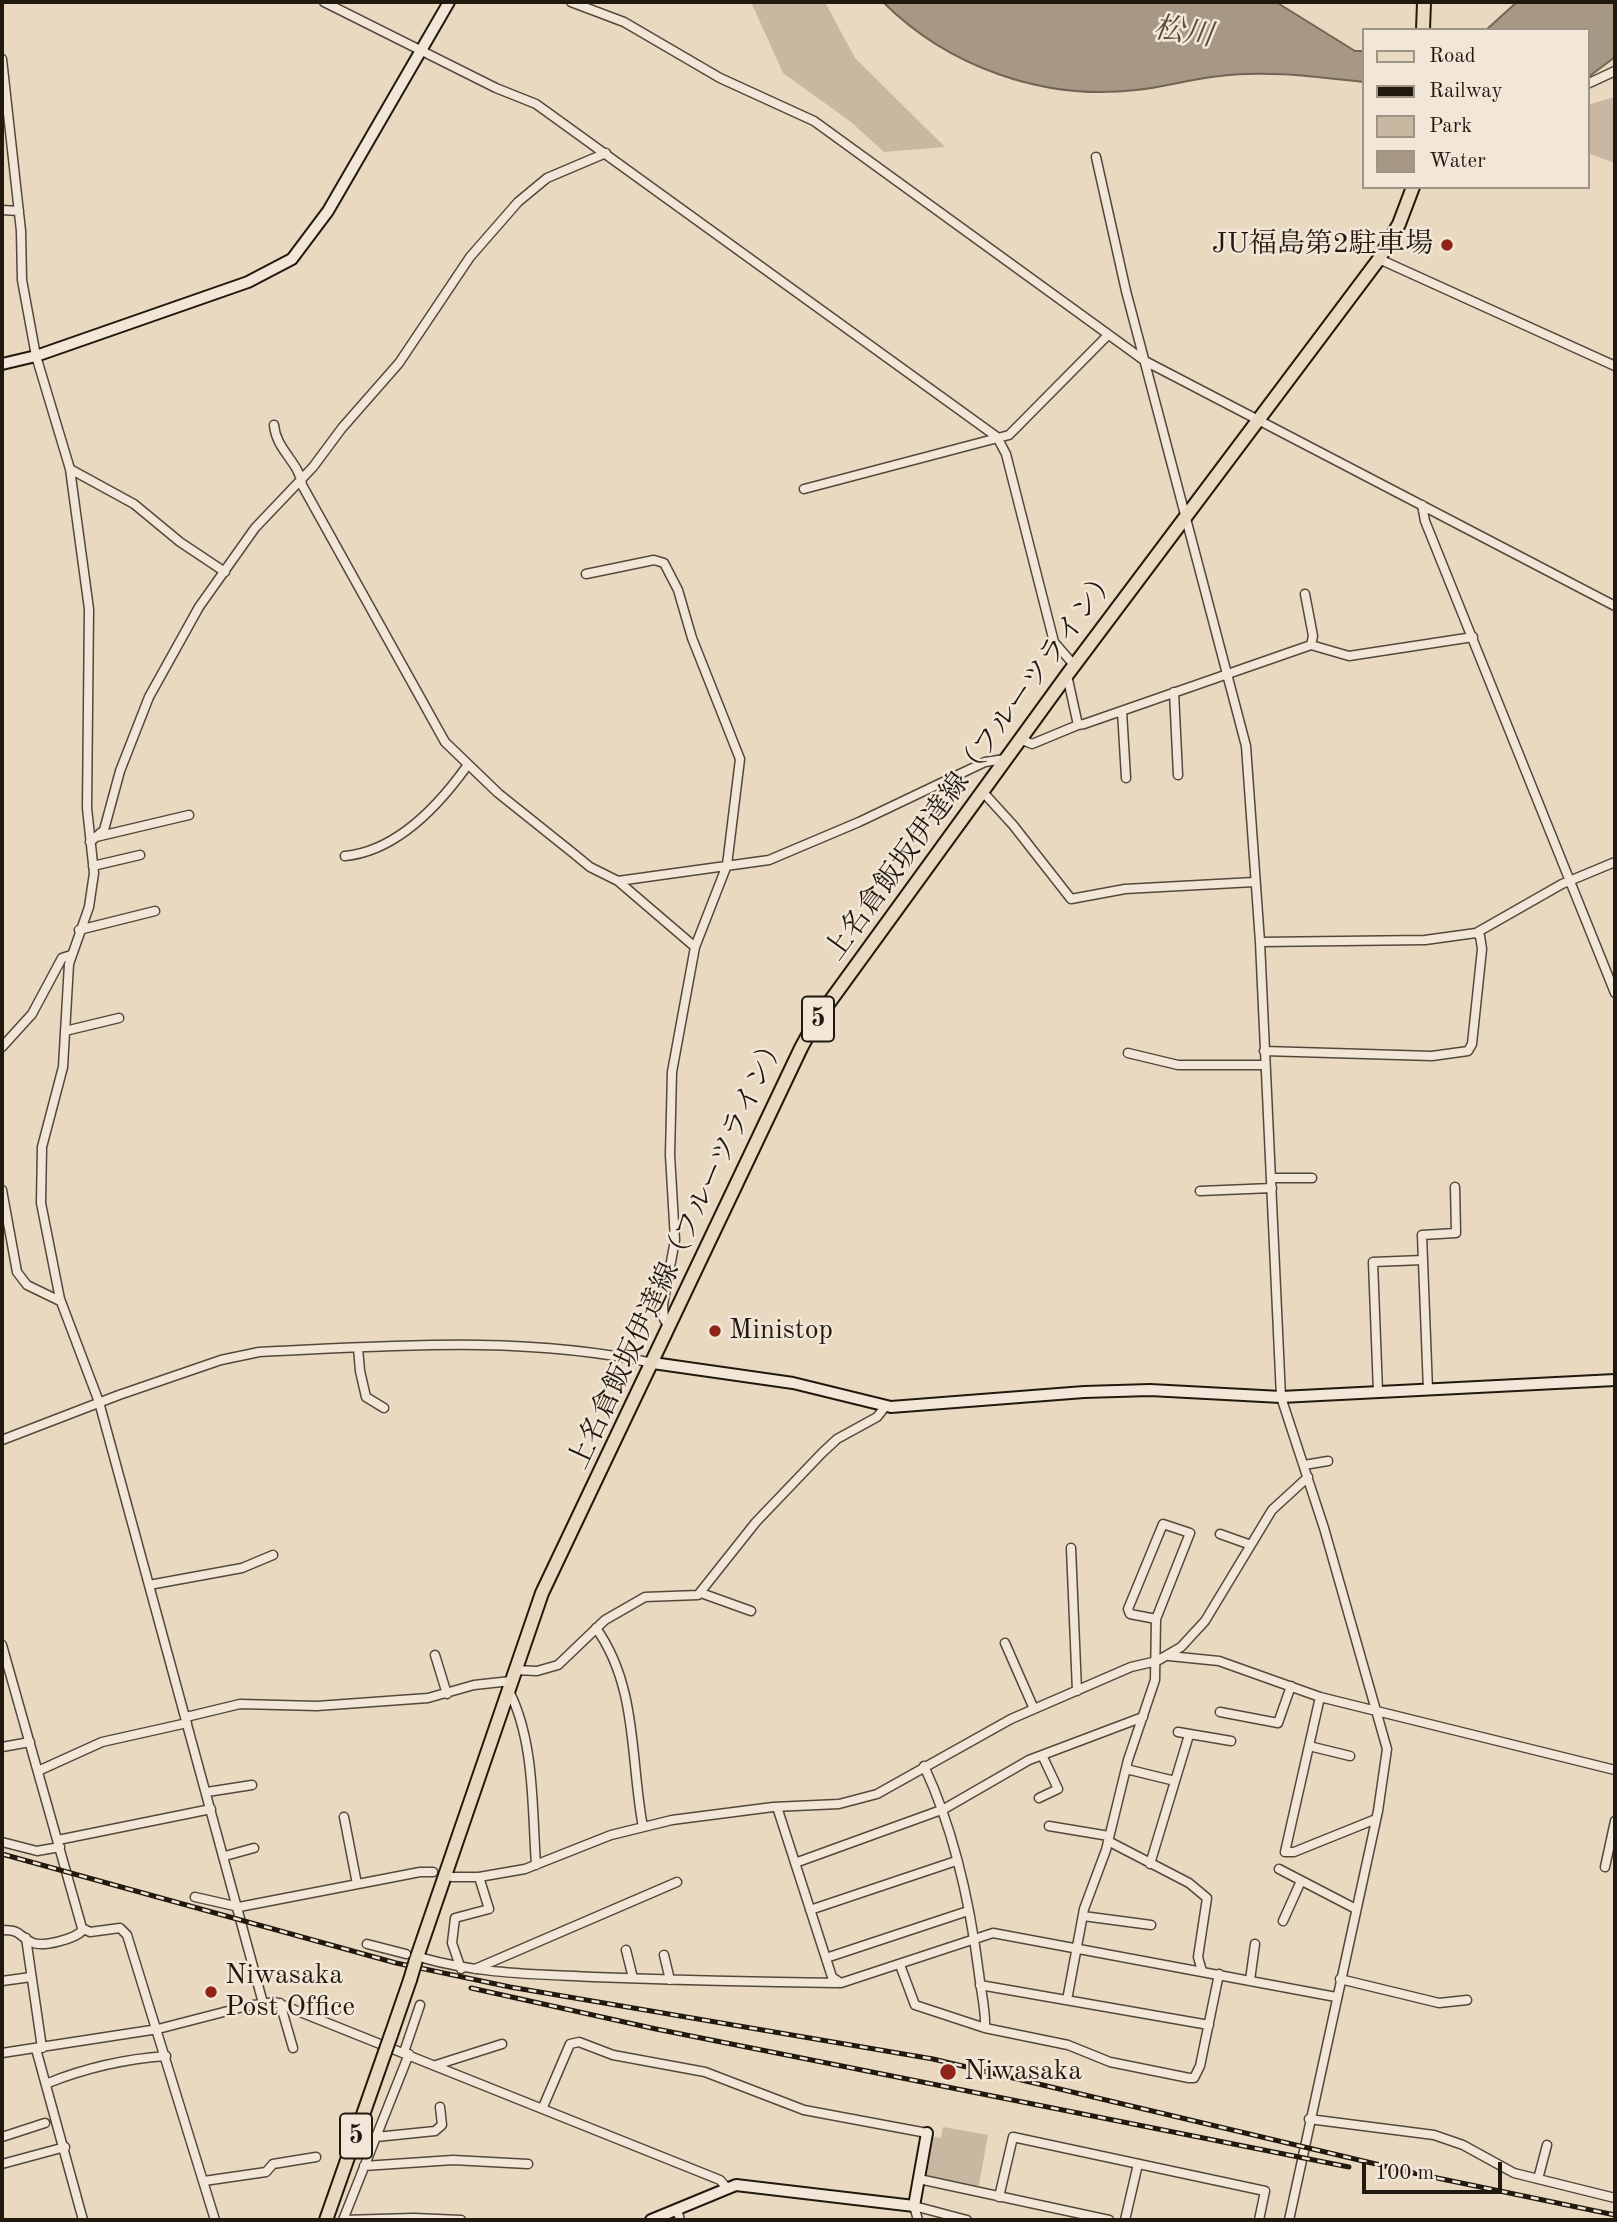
<!DOCTYPE html>
<meta charset="utf-8">
<style>
body{margin:0}
#map{position:relative;width:1617px;height:2222px;overflow:hidden;background:#ead9c1;font-family:"Old Standard TT",serif}
canvas{display:block}
.frame{position:absolute;inset:0;border:4px solid #21190d;pointer-events:none}
.legend{position:absolute;left:1362px;top:28px;width:228px;height:161px;box-sizing:border-box;background:#f1e6d7;border:2px solid #9e9486;margin:0;padding:9px 12px;list-style:none;font-size:21px;color:#21190d}
.legend li{display:flex;align-items:center;gap:14px;height:35px}
.legend b{width:35px;border:2px solid #9e9486}
.scale{position:absolute;left:1362px;top:2162px;width:140px;height:32px;box-sizing:border-box;border:4px solid #21190d;border-top:0;padding-left:9px;font-size:21px;line-height:24px;white-space:nowrap;color:#21190d;-webkit-text-stroke:5px #f1e6d7;paint-order:stroke}
</style>
<div id="map">
<canvas width="1617" height="2222"></canvas>
<div class="frame"></div>
<ul class="legend">
<li><b style="height:9px;background:#ead9c1"></b>Road</li>
<li><b style="height:9px;background:#21190d"></b>Railway</li>
<li><b style="height:19px;background:#c8b8a2"></b>Park</li>
<li><b style="height:19px;background:#a69884"></b>Water</li>
</ul>
<div class="scale">100 m</div>
</div>
<script>
const ctx = document.querySelector('canvas').getContext('2d');
ctx.lineJoin = 'round';
function paint(path, color) {
  ctx.fillStyle = color;
  ctx.fill(path, 'evenodd');
}
function trace(path, color, width, dash) {
  ctx.strokeStyle = color;
  ctx.lineWidth = width;
  ctx.lineCap = dash ? 'butt' : 'round';
  ctx.setLineDash(dash || []);
  ctx.stroke(path);
}
function drawText(font, color, halo, rows, align = 'center') {
  ctx.font = font + ' "Old Standard TT","Noto Serif JP",serif';
  ctx.lineWidth = 5;
  ctx.setLineDash([]);
  ctx.textBaseline = 'middle';
  ctx.strokeStyle = halo;
  ctx.fillStyle = color;
  for (const [text, x, y, turn = 0] of rows) {
    ctx.save();
    ctx.translate(x, y);
    ctx.rotate((+turn || 0) * Math.PI / 180);
    ctx.textAlign = isNaN(turn) ? turn : align;
    if (halo) ctx.strokeText(text, 0, 0);
    ctx.fillText(text, 0, 0);
    ctx.restore();
  }
}
paint(new Path2D(`
 M 751,2 L 825,2 L 855,58 L 945,147 L 884,152 L 851,122 L 783,73 Z
 M 1615,97 L 1615,163 L 1587,153 L 1587,105 Z
 M 943,2127 L 988,2135 L 978,2190 L 922,2177 L 928,2136 L 941,2138 Z`), '#c8b8a2');
const water = new Path2D(`
 M 883,2 L 1276,2 L 1355,51 L 1363,51 L 1363,82 C 1316,77 1267,70 1220,76 C 1191,79 1164,87 1136,90 C 1044,101 948,67 883,2 Z
 M 1517,2 L 1615,2 L 1615,57 L 1587,78 L 1587,30 L 1486,30 Z`);
paint(water, '#a69884');
trace(water, '#716554', 2);
const street = new Path2D(`
 M 324,2 L 496,88 L 536,104 L 997,437 L 1006,454 L 1054,642 L 1074,665
 M 571,2 L 624,22 L 720,78 L 814,121 L 1145,361 L 1615,606
 M 2,59 L 21,231 L 22,280 L 36,356 L 70,469 L 89,609 L 87,808 L 94,873 L 89,907 L 69,964 L 63,1067 L 42,1147 L 41,1203 L 60,1299 L 99,1402 L 263,2003
 M 1587,84 L 1615,71
 M 1096,157 L 1126,291 L 1246,746 L 1260,942 L 1281,1397 L 1324,1528 L 1387,1749 L 1378,1811 L 1289,2220
 M 2,210 L 19,211
 M 1379,259 L 1615,366
 M 274,425 C 276,450 300,463 302,485 L 445,742 L 498,793 L 573,853 L 590,867 L 618,881 L 769,860 L 859,822 L 985,762 L 1005,759
 M 70,469 L 134,504 L 180,542 L 225,572
 M 804,489 L 1009,435 L 1108,335
 M 1422,505 L 1425,521 L 1615,993
 M 586,574 L 654,560 L 664,563 L 678,590 L 692,638 L 740,759 L 727,865 L 695,947 L 672,1072 L 670,1155 L 675,1240 L 663,1305 L 664,1319 L 669,1327
 M 1311,645 L 1349,656 L 1473,637
 M 1067,675 L 1078,725 L 1084,724 L 1311,645 L 1313,636 L 1305,594
 M 1174,692 L 1178,775
 M 1122,711 L 1126,778
 M 1020,739 L 1032,744 L 1078,725
 M 982,791 L 1013,825 L 1071,899 L 1125,889 L 1254,882
 M 96,837 L 189,815
 M 90,842 L 104,830 L 120,771 L 149,697 L 199,607 L 255,528 L 313,467 L 342,428 L 399,363 L 470,257 L 518,202 L 547,178 L 606,153
 M 345,856 C 397,851 439,805 467,766
 M 93,866 L 140,855
 M 618,881 L 695,947
 M 79,930 L 155,911
 M 1476,933 L 1562,884 L 1615,862
 M 1260,942 L 1425,940 L 1476,933 L 1480,936 L 1482,949 L 1472,1044 L 1468,1051 L 1432,1056 L 1264,1051
 M 65,1031 L 119,1018
 M 2,1047 L 32,1014 L 62,958 L 71,955
 M 1128,1053 L 1178,1065 L 1265,1065
 M 1272,1178 L 1312,1178
 M 2,1190 L 17,1272 L 27,1285 L 60,1301
 M 1200,1191 L 1272,1188
 M 358,1348 L 360,1371 L 366,1397 L 384,1408
 M 1428,1390 L 1422,1235 L 1456,1233 L 1455,1187
 M 1378,1392 L 1373,1262 L 1423,1260
 M 2,1440 L 119,1395 L 221,1360 L 259,1352 C 391,1346 523,1335 653,1363
 M 1304,1465 L 1328,1461
 M 1220,1534 L 1251,1545
 M 1071,1548 L 1077,1691
 M 149,1585 L 242,1568 L 273,1555
 M 701,1593 L 751,1611
 M 596,1628 C 638,1687 630,1759 643,1827
 M 1005,1643 L 1034,1709
 M 2,1645 L 82,1928 L 90,1932 L 120,1928 L 127,1935 L 215,2220
 M 435,1655 L 447,1694
 M 1169,1656 L 1219,1661 L 1320,1697 L 1615,1770
 M 514,1670 L 537,1671 L 558,1665 L 605,1620 L 645,1597 L 698,1595 L 756,1522 L 822,1453 L 837,1439 L 877,1417 L 885,1407
 M 508,1689 C 535,1740 532,1809 536,1865
 M 1320,1697 L 1285,1852 L 1294,1852 L 1376,1819
 M 1220,1712 L 1278,1723 L 1291,1686
 M 186,1717 L 240,1704 L 317,1706 L 428,1698 L 474,1685 L 511,1681
 M 1178,1732 L 1231,1741
 M 1309,1746 L 1350,1756
 M 2,1747 L 30,1742
 M 924,1766 C 954,1830 970,1903 979,1974 C 981,1992 986,2011 985,2028
 M 1126,1769 L 1175,1781
 M 38,1771 L 102,1742 L 187,1723
 M 207,1792 L 252,1785
 M 1039,1798 L 1058,1789 L 1042,1755
 M 777,1807 L 832,1977 L 841,1983 L 993,1933 L 1336,1997
 M 344,1817 L 357,1884
 M 1049,1826 L 1109,1836
 M 58,1840 L 211,1809
 M 1108,1841 L 1189,1883 L 1207,1898 L 1198,1957 L 1202,1971
 M 2,1842 L 37,1851 L 60,1847
 M 225,1856 L 254,1848
 M 795,1863 L 944,1809 L 1029,1760 L 1143,1717
 M 1150,1864 L 1189,1735
 M 1605,1867 L 1615,1821
 M 1279,1869 L 1356,1909
 M 452,1877 L 479,1877 L 525,1869 L 611,1835 L 672,1820 L 773,1807 L 839,1804 L 877,1794 L 1011,1719 L 1131,1667 L 1157,1661 L 1181,1647 L 1205,1621 L 1272,1510 L 1308,1477
 M 195,1897 L 239,1907 L 420,1872 L 433,1872
 M 810,1910 L 956,1861
 M 1083,1916 L 1151,1925
 M 1283,1921 L 1301,1881
 M 2,1930 C 22,1930 17,1935 31,1942 C 42,1948 75,1939 83,1930
 M 26,1938 L 42,2048
 M 367,1944 L 406,1954
 M 626,1950 L 633,1978
 M 664,1955 L 670,1980
 M 423,1958 C 479,1974 535,1974 593,1977 C 675,1980 756,1982 838,1983
 M 826,1958 L 968,1911
 M 900,1965 L 915,2005 L 985,2028 L 1068,2045 L 1110,2062 L 1189,2078 L 1194,2078 L 1200,2066 L 1219,1974
 M 461,1969 L 452,1943 L 455,1918 L 489,1909 L 479,1877
 M 475,1969 L 677,1882
 M 1340,1979 L 1439,2003 L 1467,2000
 M 1250,1980 L 1255,1944
 M 2,1981 L 31,1977
 M 980,1985 L 1209,2025
 M 1067,2000 L 1084,1909 L 1106,1850 L 1128,1760 L 1155,1680 L 1156,1619 L 1190,1533 L 1163,1524 L 1128,1609 L 1130,1614 L 1156,1619
 M 280,2003 L 293,2048
 M 36,2049 L 83,2220
 M 404,2052 L 420,2005
 M 2,2053 L 158,2029 L 247,2006 L 275,2002 L 720,2180 L 727,2188
 M 436,2065 L 502,2044
 M 48,2083 C 88,2067 124,2059 166,2056
 M 543,2107 L 570,2044 L 579,2042 L 613,2055 L 705,2072 L 804,2110 L 927,2133
 M 1309,2119 L 1434,2135 L 1463,2145 L 1514,2173 L 1615,2198
 M 2,2137 L 45,2123
 M 376,2137 L 435,2131 L 442,2125 L 440,2107
 M 2,2164 L 65,2147
 M 364,2166 L 453,2160 L 528,2164
 M 919,2179 L 1109,2220
 M 1538,2179 L 1547,2145
 M 204,2181 L 266,2172 L 273,2164 L 316,2157
 M 999,2197 L 1013,2137 L 1265,2191 L 1259,2220
 M 914,2206 L 967,2220
 M 914,2206 L 918,2220
 M 677,2209 L 680,2220
 M 343,2220 L 409,2054
 M 343,2220 L 414,2218 L 461,2220
 M 1125,2220 L 1138,2164`);
const secondary = new Path2D(`
 M 2,364 L 36,356 L 248,282 L 292,259 L 328,211 L 449,2
 M 653,1363 L 793,1383 L 891,1407 L 1084,1392 L 1150,1390 L 1281,1397 L 1615,1380
 M 651,2220 L 736,2185 L 914,2206 L 927,2133`);
const primary = new Path2D(`
 M 1423,30 L 1424,2
 M 416,1960 L 542,1593 L 801,1048 L 815,1022 L 1067,675 L 1379,259 L 1399,224 L 1413,187
 M 391,2035 L 410,1980
 M 326,2220 L 385,2052`);
trace(street, '#53493a', 11);
trace(secondary, '#21190d', 14);
trace(primary, '#21190d', 16);
trace(street, '#f1e6d7', 8);
trace(secondary, '#f1e6d7', 10);
trace(primary, '#ead9c1', 12);
const rail = new Path2D(`
 M 2,1854 L 396,1963 L 510,1987 L 933,2059 L 1418,2174 L 1615,2215
 M 471,1988 L 656,2029 L 1349,2167`);
trace(rail, '#21190d', 5);
trace(rail, '#f1e6d7', 2.5, [8]);
const primaryBridge = new Path2D(`
 M 410,1980 L 416,1960
 M 385,2052 L 391,2035`);
trace(primaryBridge, '#21190d', 16, []);
trace(primaryBridge, '#ead9c1', 12);
for (const [x, y, r, color] of [
 [1447,245,7,"#8f2418"],
 [715,1331,7,"#8f2418"],
 [211,1992,7,"#8f2418"],
 [948,2072,9,"#8f2418"]
]) {
  const dot = new Path2D();
  dot.arc(x, y, r, 0, 2 * Math.PI);
  ctx.fillStyle = color;
  ctx.fill(dot);
  trace(dot, '#f1e6d7', 2.5);
}
for (const [x, y, w] of [
 [818,1019,32],
 [356,2136,32]
]) {
  const box = new Path2D();
  box.roundRect(x - w / 2, y - 22.5, w, 45, 5);
  ctx.fillStyle = '#f1e6d7';
  ctx.fill(box);
  trace(box, '#21190d', 2);
}
drawText('bold 26px', '#21190d', null, [
 ["5",818,1019],
 ["5",356,2136]
]);
drawText('28px', '#21190d', '#f1e6d7', [
 ["JU福島第2駐車場",1433,245,"right"],
 ["Ministop",729,1331],
 ["Niwasaka",225,1976],
 ["Post Office",225,2008],
 ["Niwasaka",964,2072]
], 'left');
drawText('28px', '#21190d', '#f1e6d7', [
 ["上名倉飯坂伊達線（フルーツライン）",972,765,-54],
 ["上名倉飯坂伊達線（フルーツライン）",678,1252,-65]
]);
drawText('italic 30px', '#564c3d', '#f1e6d7', [
 ["松川",1183,33,8]
]);
</script>
